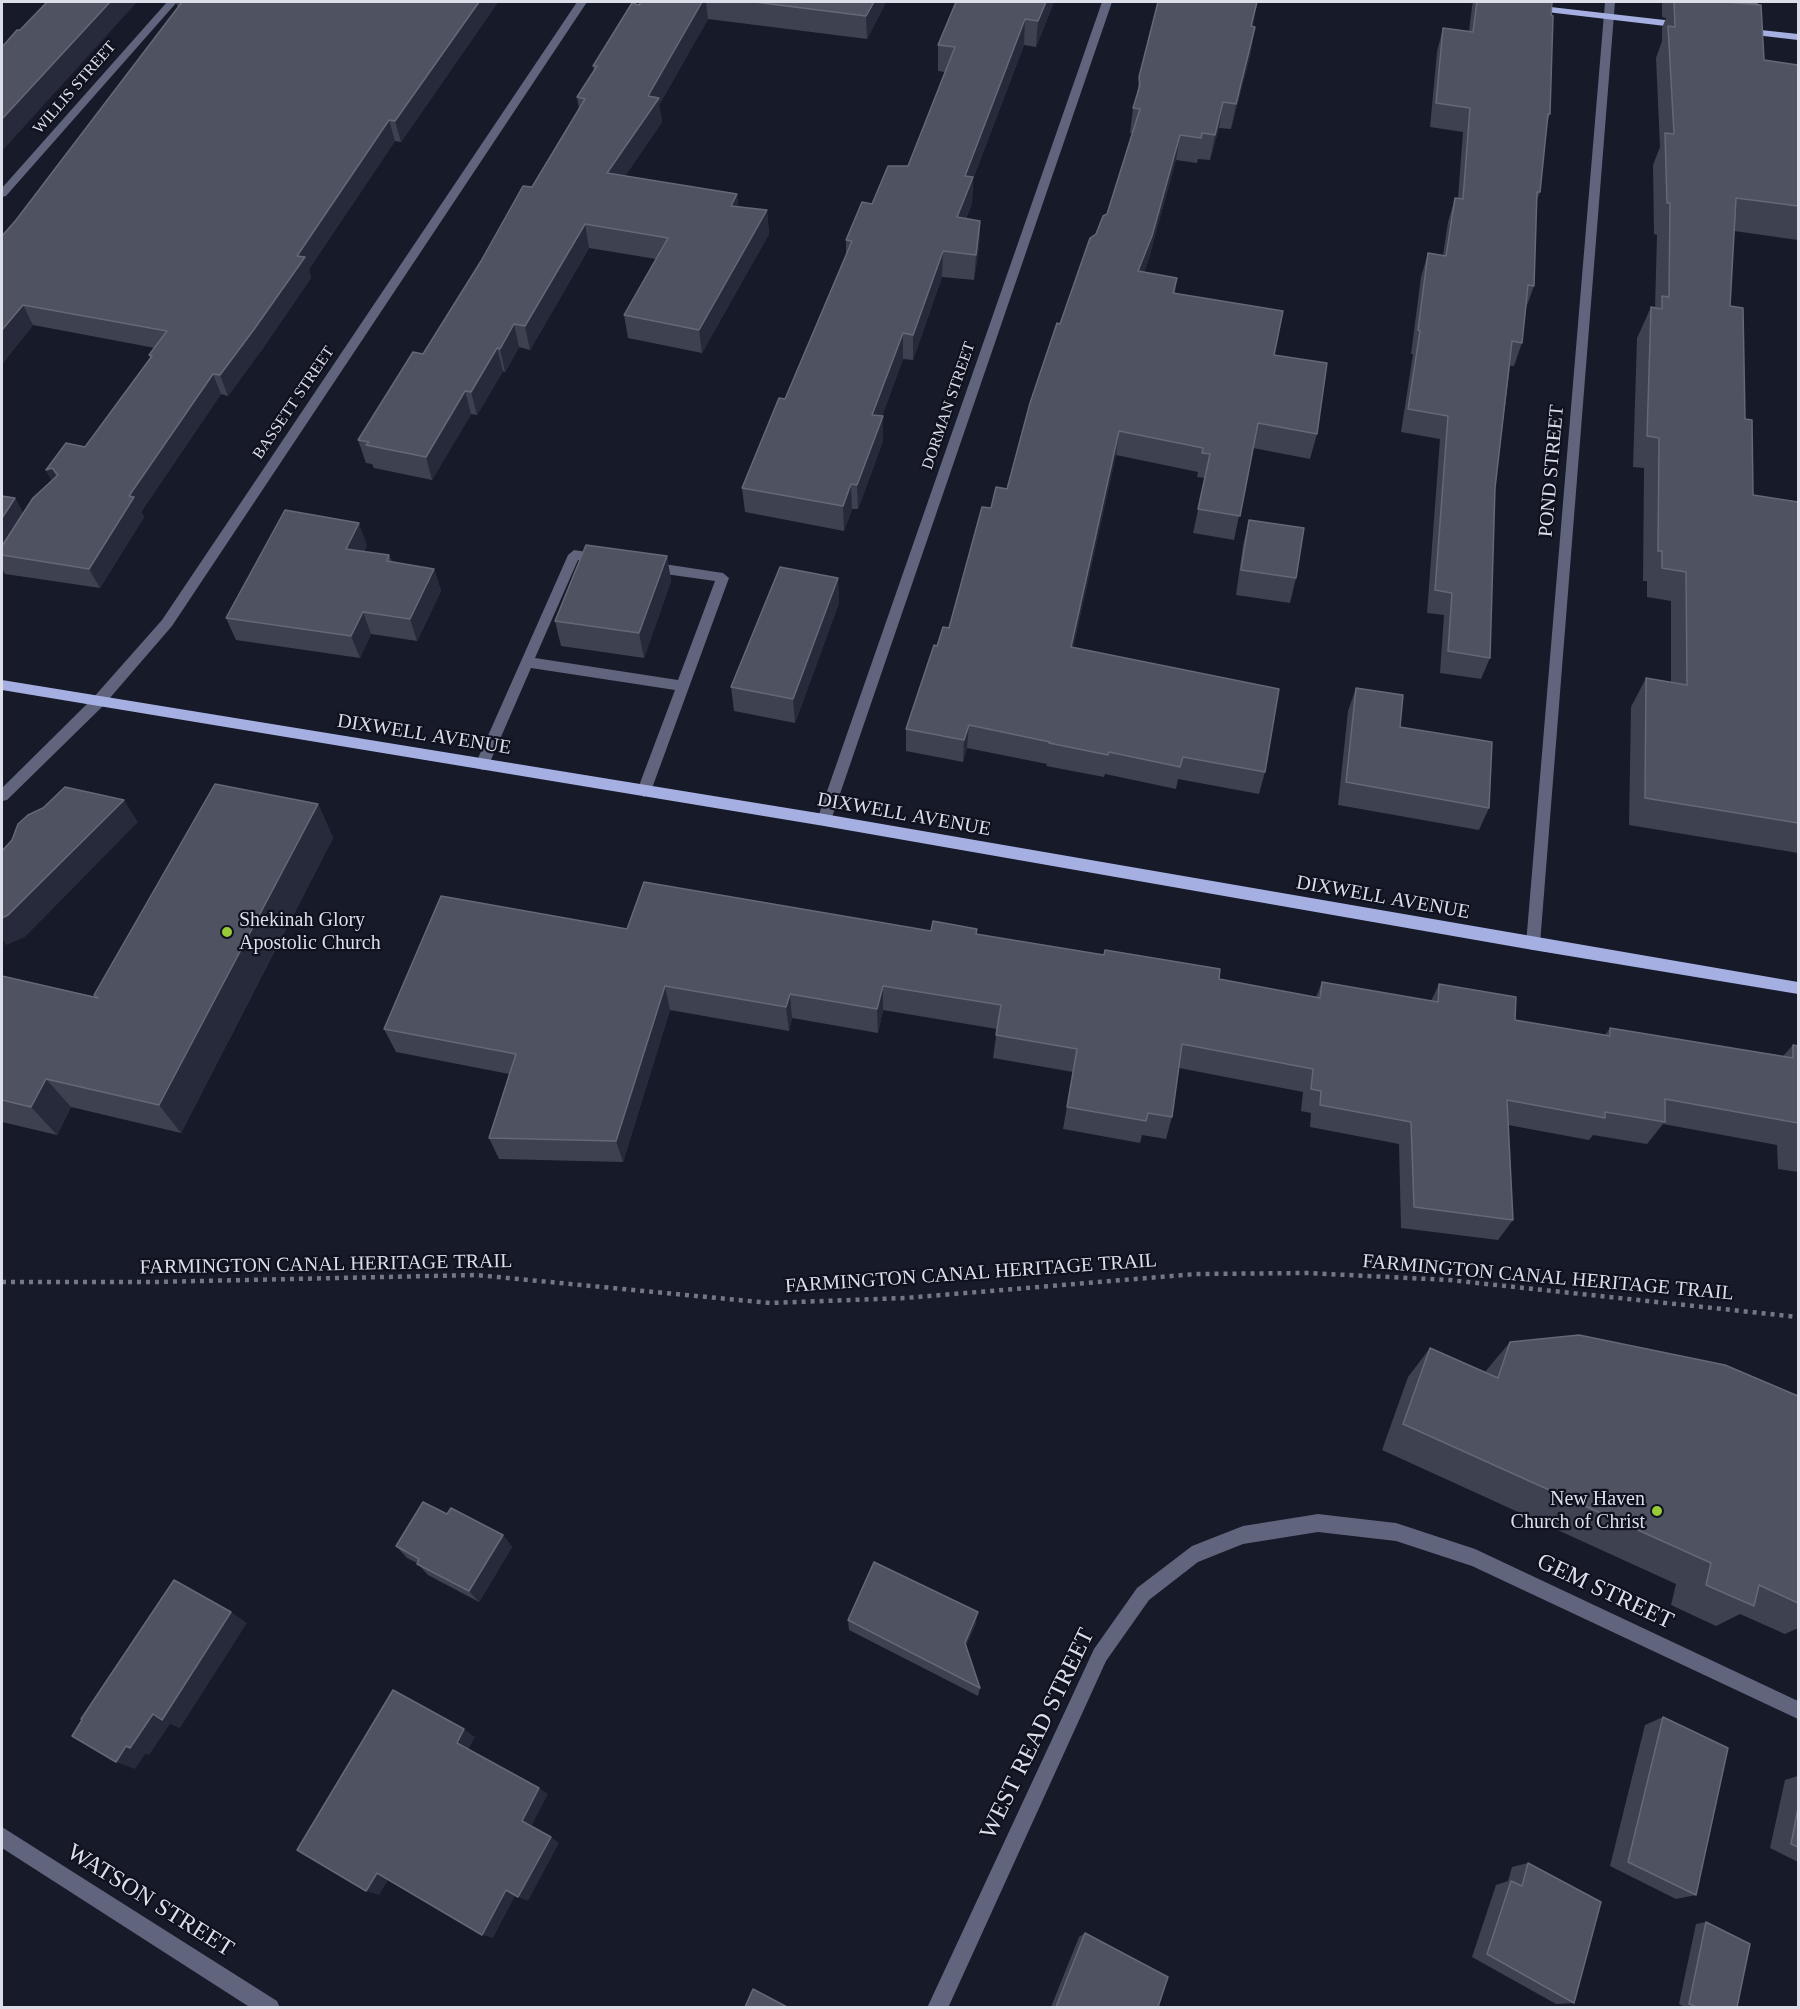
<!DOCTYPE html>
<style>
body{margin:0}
#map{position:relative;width:1800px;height:2009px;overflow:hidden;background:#171a29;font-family:Georgia,serif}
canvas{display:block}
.frame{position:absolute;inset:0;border:3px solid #dcdfe9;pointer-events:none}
</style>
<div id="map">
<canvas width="1800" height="2009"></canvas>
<div class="frame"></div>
</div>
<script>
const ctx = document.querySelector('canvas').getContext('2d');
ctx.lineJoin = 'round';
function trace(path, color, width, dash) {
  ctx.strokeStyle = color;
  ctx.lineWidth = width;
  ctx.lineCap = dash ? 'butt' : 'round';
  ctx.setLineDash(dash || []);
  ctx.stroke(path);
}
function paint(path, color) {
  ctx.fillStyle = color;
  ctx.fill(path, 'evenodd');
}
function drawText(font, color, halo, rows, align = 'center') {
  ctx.font = font + ' Georgia,serif';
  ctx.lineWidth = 4.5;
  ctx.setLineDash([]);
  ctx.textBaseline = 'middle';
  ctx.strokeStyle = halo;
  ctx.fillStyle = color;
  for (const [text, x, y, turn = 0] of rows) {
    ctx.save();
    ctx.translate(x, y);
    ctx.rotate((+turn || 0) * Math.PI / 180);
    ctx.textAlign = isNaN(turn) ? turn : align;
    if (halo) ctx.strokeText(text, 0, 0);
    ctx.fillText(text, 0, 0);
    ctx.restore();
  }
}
trace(new Path2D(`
 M 2,1282 L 154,1282 L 476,1275 L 770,1303 L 905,1298 L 1196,1274 L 1307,1273 L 1449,1280 L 1798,1317`), '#757884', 4.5, [4, 5]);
paint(new Path2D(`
 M 167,2 L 177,2 L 6,196 L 2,197 L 2,188 Z
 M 577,2 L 587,2 L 172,626 L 103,706 L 7,800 L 2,801 L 2,788 L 93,698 L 162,620 Z
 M 1102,2 L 1112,2 L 831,820 L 829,824 L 819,824 L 817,820 Z
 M 1605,2 L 1615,2 L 1540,944 L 1538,948 L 1533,950 L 1528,948 L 1526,944 Z
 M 574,550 L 600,554 L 606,559 L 600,564 L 578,560 L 535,658 L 678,680 L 715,581 L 651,572 L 645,567 L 651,562 L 723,573 L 729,578 L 651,791 L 644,797 L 637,791 L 675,690 L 531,668 L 487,769 L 482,770 L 475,765 L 568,555 Z
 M 1318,1514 L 1396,1523 L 1475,1549 L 1798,1701 L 1798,1719 L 1472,1566 L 1396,1541 L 1318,1532 L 1243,1544 L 1198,1562 L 1149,1600 L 1106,1661 L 948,2008 L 927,2008 L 1094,1649 L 1137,1588 L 1192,1546 L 1243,1526 Z
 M 2,1827 L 277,2001 L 280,2008 L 251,2008 L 2,1848 Z`), '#60647c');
paint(new Path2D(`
 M 1533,5 L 1682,22 L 1687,25 L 1682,28 L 1530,10 L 1530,6 Z
 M 1742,28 L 1798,34 L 1798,40 L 1738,33 L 1738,29 Z
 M 2,680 L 824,814 L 1798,982 L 1798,994 L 1533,950 L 824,826 L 2,690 Z`), '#a6afe2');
paint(new Path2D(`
 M 175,2 L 498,2 L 401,142 L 395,141 L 309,269 L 311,278 L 263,348 L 228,396 L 221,394 L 141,512 L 144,517 L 100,588 L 5,574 L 2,568 L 2,496 L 15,498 L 23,513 L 52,481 L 46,470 L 85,447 L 150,358 L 149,355 L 155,348 L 33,325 L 2,364 L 2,236 L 16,220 L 178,7 Z
 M 641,2 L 886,2 L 867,39 L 708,19 L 659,105 L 662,122 L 625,176 L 737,194 L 738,207 L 767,210 L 769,234 L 702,353 L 628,338 L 624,315 L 656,259 L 589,248 L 530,350 L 519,347 L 505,372 L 503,371 L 477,415 L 471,414 L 432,480 L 374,468 L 372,464 L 366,463 L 358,440 L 423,354 L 532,187 L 579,109 L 577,97 L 594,71 L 593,66 Z
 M 1054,2 L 1036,47 L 1024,45 L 973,179 L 972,203 L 966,219 L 980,221 L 979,247 L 974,280 L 942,277 L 913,360 L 903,359 L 882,416 L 883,416 L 883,441 L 858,509 L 852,509 L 844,531 L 745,512 L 742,488 L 785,399 L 846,255 L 846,240 L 872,204 L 908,166 L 945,72 L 938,71 L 938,45 Z
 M 1473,2 L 1552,2 L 1550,114 L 1546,125 L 1540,192 L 1537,200 L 1534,286 L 1526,308 L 1522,343 L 1514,366 L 1510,366 L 1495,488 L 1490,658 L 1481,679 L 1440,673 L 1444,615 L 1427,613 L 1440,439 L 1401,432 L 1413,354 L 1411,354 L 1421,277 L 1428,253 L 1443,255 L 1448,222 L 1455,198 L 1458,198 L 1463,132 L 1430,127 L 1437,52 L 1443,28 L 1469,31 L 1472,7 Z
 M 1662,2 L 1757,2 L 1764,60 L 1798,65 L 1798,240 L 1734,231 L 1730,306 L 1745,419 L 1753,495 L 1798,502 L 1798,853 L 1629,825 L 1631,707 L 1646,678 L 1671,682 L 1671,601 L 1647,597 L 1647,581 L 1643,581 L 1644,468 L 1633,467 L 1637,338 L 1651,307 L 1655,308 L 1657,235 L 1654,234 L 1653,165 L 1660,147 L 1656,58 L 1662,41 L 1662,28 L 1666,18 L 1662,17 Z
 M 1253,26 L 1251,52 L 1231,129 L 1219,128 L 1210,160 L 1198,159 L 1197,163 L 1176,160 L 1148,261 L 1144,272 L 1177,278 L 1175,293 L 1274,355 L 1317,434 L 1310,459 L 1253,448 L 1234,540 L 1193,533 L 1205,478 L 1197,477 L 1198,472 L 1116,455 L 1073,648 L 1265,772 L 1259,794 L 1178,779 L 1176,789 L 1105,774 L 1104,777 L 1046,766 L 1047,764 L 967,748 L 963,762 L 906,751 L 906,729 L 937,646 L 949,628 L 991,508 L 1007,489 L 1060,324 L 1096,234 L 1107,214 L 1132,133 L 1130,133 L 1133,108 L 1137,96 L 1139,77 Z
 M 1249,520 L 1296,578 L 1290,603 L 1236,595 L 1243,545 Z
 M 367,545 L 364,552 L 389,555 L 392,562 L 434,569 L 441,591 L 417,641 L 371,634 L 360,658 L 236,640 L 226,618 Z
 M 667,556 L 671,581 L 644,658 L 561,646 L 555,621 Z
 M 838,578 L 839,603 L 795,723 L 734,711 L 731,687 Z
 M 1356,688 L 1489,808 L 1479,830 L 1338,805 L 1348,711 Z
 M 318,804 L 333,838 L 181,1133 L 71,1107 L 57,1135 L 2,1122 L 2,976 L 96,997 L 94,995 Z
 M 627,929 L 931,931 L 977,934 L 1316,997 L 1322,982 L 1431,1001 L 1439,984 L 1515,1020 L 1605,1035 L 1610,1028 L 1783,1056 L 1793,1045 L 1798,1046 L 1798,1172 L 1778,1169 L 1777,1145 L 1663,1124 L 1647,1144 L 1593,1135 L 1589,1140 L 1508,1125 L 1513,1220 L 1498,1240 L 1401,1228 L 1399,1144 L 1310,1127 L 1311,1113 L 1301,1111 L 1303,1092 L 1179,1068 L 1172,1117 L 1166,1139 L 1142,1135 L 1140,1143 L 1063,1129 L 1073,1072 L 993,1058 L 997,1029 L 883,1010 L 878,1033 L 792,1018 L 789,1031 L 670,1010 L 623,1162 L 499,1159 L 489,1138 L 509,1074 L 396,1052 L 384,1029 Z
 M 1510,1342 L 1798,1396 L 1798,1628 L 1785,1634 L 1740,1614 L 1716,1626 L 1671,1605 L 1676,1584 L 1382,1450 L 1408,1377 L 1430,1348 L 1485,1372 Z
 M 447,1514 L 503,1535 L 512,1547 L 479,1602 L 428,1575 L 417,1563 L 407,1558 L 396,1546 Z
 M 848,1620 L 976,1623 L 966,1646 L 980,1688 L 978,1696 L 849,1630 Z
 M 1663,1717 L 1696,1895 L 1676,1899 L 1610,1866 L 1645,1725 Z
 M 1798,1776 L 1798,1862 L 1770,1848 L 1785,1780 Z
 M 1528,1863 L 1574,2003 L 1556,2004 L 1472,1957 L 1496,1885 L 1508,1881 L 1512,1867 Z
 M 1706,1922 L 1737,2007 L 1685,2007 L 1679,2004 L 1696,1924 Z
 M 1085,1933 L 1158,2007 L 1051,2007 L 1079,1937 Z`), '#3e4150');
paint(new Path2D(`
 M 110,2 L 137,2 L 2,151 L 2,119 Z
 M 479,2 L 498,2 L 401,142 L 395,121 Z
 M 702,2 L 706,2 L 708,19 L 659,105 L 662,122 L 611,197 L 607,173 L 648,96 Z
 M 874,2 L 886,2 L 867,39 L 866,16 Z
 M 1046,2 L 1054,2 L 1036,47 L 1038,21 Z
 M 1257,2 L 1253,27 L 1251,26 Z
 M 1025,19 L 1024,45 L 973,179 L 972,203 L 956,243 L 957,217 L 965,176 Z
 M 1255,27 L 1251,52 L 1231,129 L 1236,104 Z
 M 1223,102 L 1219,128 L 1210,160 L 1215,135 Z
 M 389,120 L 395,141 L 309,269 L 311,278 L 263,348 L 228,396 L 220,375 L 297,256 Z
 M 1180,135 L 1176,160 L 1148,261 L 1135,296 L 1138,271 Z
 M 737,194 L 739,217 L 731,206 Z
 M 767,210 L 769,234 L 702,353 L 699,330 Z
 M 980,221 L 979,247 L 974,280 L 976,255 Z
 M 585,224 L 589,248 L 530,350 L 525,326 Z
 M 943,251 L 942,277 L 913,360 L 913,335 Z
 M 23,305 L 33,325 L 2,364 L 2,330 Z
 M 514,324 L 519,347 L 505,372 L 500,349 Z
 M 903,333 L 903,359 L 873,440 L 872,415 Z
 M 497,348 L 503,371 L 477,415 L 471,392 Z
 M 213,374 L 221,394 L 141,512 L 144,517 L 100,588 L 89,569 L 129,496 Z
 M 465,391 L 471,414 L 432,480 L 426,457 Z
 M 883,416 L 883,441 L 858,509 L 857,485 Z
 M 1119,431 L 1116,455 L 1068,670 L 1071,647 Z
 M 52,468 L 62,488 L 57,490 L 46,470 Z
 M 851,484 L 852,509 L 844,531 L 843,506 Z
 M 15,498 L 26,518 L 2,555 L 2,518 Z
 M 359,523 L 367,545 L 354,571 L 346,549 Z
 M 667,556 L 671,581 L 644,658 L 639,633 Z
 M 434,569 L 441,591 L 417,641 L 410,619 Z
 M 838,578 L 839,603 L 795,723 L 793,699 Z
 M 363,612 L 371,634 L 360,658 L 351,636 Z
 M 969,725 L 967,748 L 963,762 L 964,740 Z
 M 124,800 L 138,822 L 25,937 L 6,945 L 2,939 L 2,918 Z
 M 318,804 L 333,838 L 181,1133 L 159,1105 Z
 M 665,986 L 670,1010 L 623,1162 L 616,1141 Z
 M 883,986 L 883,1010 L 878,1033 L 877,1009 Z
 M 790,994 L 792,1018 L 789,1031 L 786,1007 Z
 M 46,1079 L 71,1107 L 57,1135 L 31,1107 Z
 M 503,1535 L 512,1547 L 479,1602 L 469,1591 Z
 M 231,1612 L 247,1623 L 180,1728 L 170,1724 L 149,1755 L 145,1754 L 135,1769 L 116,1762 L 126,1746 L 153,1714 Z
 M 978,1612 L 976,1623 L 963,1653 L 965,1643 Z
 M 464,1729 L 475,1737 L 468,1750 L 457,1743 Z
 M 539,1788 L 548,1794 L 531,1827 L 522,1821 Z
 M 551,1837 L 559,1843 L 528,1901 L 518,1897 Z
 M 377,1873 L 390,1877 L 379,1895 L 366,1891 Z
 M 506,1890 L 516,1894 L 493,1938 L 482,1935 Z`), '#272a3a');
const building = new Path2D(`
 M 47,2 L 110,2 L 2,119 L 2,47 L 17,30 L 20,30 Z
 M 182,2 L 479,2 L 395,121 L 389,120 L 297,256 L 305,257 L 255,328 L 220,375 L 213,374 L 129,496 L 134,497 L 89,569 L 2,555 L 2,546 L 33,498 L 58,475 L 52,468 L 46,470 L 66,443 L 85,447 L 152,356 L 149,355 L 167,331 L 23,305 L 2,330 L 2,236 L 16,220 Z
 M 641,2 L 702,2 L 648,96 L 659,98 L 607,173 L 737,194 L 731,206 L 767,210 L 699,330 L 624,315 L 668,238 L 585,224 L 525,326 L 514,324 L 500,349 L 497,348 L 471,392 L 465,391 L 426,457 L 366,445 L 369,442 L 358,440 L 413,352 L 423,354 L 481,261 L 523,186 L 532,187 L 585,99 L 577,97 L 597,66 L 593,66 L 632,3 L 639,5 Z
 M 755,2 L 874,2 L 866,16 Z
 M 956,2 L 1046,2 L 1038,21 L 1025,19 L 965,176 L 973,177 L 957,217 L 980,221 L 976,255 L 943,251 L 913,335 L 903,333 L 872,415 L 883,416 L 857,485 L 851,484 L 843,506 L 742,488 L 779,398 L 785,399 L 852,241 L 846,240 L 862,202 L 872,204 L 888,166 L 908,166 L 955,47 L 938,45 Z
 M 1158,2 L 1257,2 L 1251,26 L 1255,27 L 1236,104 L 1223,102 L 1215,135 L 1202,133 L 1201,138 L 1180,135 L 1152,236 L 1138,271 L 1177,278 L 1173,293 L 1283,311 L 1274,355 L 1327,363 L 1317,434 L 1258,423 L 1240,516 L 1198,509 L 1210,454 L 1202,453 L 1203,448 L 1119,431 L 1071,647 L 1279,689 L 1265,772 L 1183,757 L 1180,767 L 1109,752 L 1108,755 L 1049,743 L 1050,742 L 969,725 L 964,740 L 906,729 L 934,645 L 937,646 L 943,627 L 949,628 L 982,507 L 991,508 L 996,487 L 1007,489 L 1030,403 L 1057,323 L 1060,324 L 1090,238 L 1096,234 L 1103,216 L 1107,214 L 1140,109 L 1133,108 L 1140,85 L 1139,77 Z
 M 1477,2 L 1552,2 L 1551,15 L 1553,16 L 1550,114 L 1548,114 L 1540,192 L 1537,192 L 1534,286 L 1528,285 L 1522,343 L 1512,341 L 1495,488 L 1490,658 L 1448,651 L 1452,593 L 1435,590 L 1448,416 L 1408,409 L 1420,331 L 1418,330 L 1428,253 L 1446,256 L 1455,198 L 1463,199 L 1470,108 L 1436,103 L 1443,28 L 1473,32 Z
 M 1674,2 L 1725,2 L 1761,5 L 1764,60 L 1798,65 L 1798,206 L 1736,198 L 1730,306 L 1743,308 L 1745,419 L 1752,420 L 1753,495 L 1798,502 L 1798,823 L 1645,798 L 1646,678 L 1687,685 L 1686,572 L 1662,568 L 1662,551 L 1658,551 L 1659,438 L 1647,436 L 1651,307 L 1662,309 L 1662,296 L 1669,297 L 1670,203 L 1667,203 L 1665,133 L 1674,134 L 1668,26 L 1675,27 Z
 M 1735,2 L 1757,2 L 1757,4 Z
 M 2,496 L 15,498 L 2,518 Z
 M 285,510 L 359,523 L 346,549 L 389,555 L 387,561 L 434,569 L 410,619 L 363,612 L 351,636 L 226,618 Z
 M 1249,520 L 1304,528 L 1296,578 L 1241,570 Z
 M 586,545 L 667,556 L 639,633 L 555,621 Z
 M 780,567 L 838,578 L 793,699 L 731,687 Z
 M 1356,688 L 1403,695 L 1400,727 L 1492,742 L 1489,808 L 1346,782 Z
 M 215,784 L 318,804 L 159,1105 L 46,1079 L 31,1107 L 2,1100 L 2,976 L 98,998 L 94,995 Z
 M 65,787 L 124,800 L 8,915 L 2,918 L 2,851 L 12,840 L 18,824 L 28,815 L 43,808 Z
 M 644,882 L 931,931 L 933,921 L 977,929 L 976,934 L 1104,955 L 1105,950 L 1220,969 L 1219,979 L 1320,998 L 1322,982 L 1438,1002 L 1439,984 L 1516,997 L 1515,1020 L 1610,1036 L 1610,1028 L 1793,1058 L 1793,1045 L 1798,1046 L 1798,1131 L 1798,1123 L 1665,1099 L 1665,1122 L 1605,1112 L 1605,1118 L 1507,1100 L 1513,1220 L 1414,1207 L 1411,1122 L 1320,1105 L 1321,1091 L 1311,1089 L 1313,1069 L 1182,1044 L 1172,1117 L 1148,1113 L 1146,1121 L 1067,1107 L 1077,1049 L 996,1035 L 1001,1005 L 883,986 L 877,1009 L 790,994 L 786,1007 L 665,986 L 616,1141 L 489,1138 L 516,1054 L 384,1029 L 441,896 L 627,929 Z
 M 1579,1335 L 1725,1365 L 1798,1396 L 1798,1603 L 1759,1585 L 1754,1606 L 1706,1585 L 1711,1563 L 1403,1424 L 1430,1348 L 1498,1378 L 1510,1342 Z
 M 423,1502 L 447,1514 L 451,1508 L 503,1535 L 469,1591 L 417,1564 L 419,1559 L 396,1546 Z
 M 874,1562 L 978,1612 L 965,1643 L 980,1688 L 848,1620 Z
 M 174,1580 L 231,1612 L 162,1720 L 153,1714 L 130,1748 L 126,1746 L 116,1762 L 72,1736 L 82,1720 L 81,1719 Z
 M 393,1690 L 464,1729 L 457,1743 L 539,1788 L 522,1821 L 551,1837 L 518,1897 L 506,1890 L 482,1935 L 377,1873 L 366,1891 L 297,1850 Z
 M 1663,1717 L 1728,1748 L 1696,1895 L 1628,1862 Z
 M 1798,1808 L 1798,1847 L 1791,1844 Z
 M 1528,1863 L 1601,1902 L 1574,2003 L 1487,1954 L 1511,1881 L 1522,1886 Z
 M 1706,1922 L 1750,1944 L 1737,2007 L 1697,2007 L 1689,2004 Z
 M 1085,1933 L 1168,1977 L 1158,2007 L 1056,2007 Z
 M 753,1989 L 787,2007 L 745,2007 Z`);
paint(building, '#4f5261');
trace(building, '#656876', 1.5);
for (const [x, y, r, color] of [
 [227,932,6,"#97cc38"],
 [1657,1511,6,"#97cc38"]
]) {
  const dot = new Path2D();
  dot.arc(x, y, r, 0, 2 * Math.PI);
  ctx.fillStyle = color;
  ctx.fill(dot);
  trace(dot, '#0f111f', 2);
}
drawText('16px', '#dcdfe9', '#0f111f', [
 ["WILLIS STREET",75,88,-49],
 ["BASSETT STREET",294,403,-56],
 ["DORMAN STREET",949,406,-71]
]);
drawText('20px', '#dcdfe9', '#0f111f', [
 ["POND STREET",1552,471,-85],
 ["DIXWELL AVENUE",424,735,9],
 ["DIXWELL AVENUE",904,815,10],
 ["DIXWELL AVENUE",1383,898,10],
 ["FARMINGTON CANAL HERITAGE TRAIL",326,1265,-1],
 ["FARMINGTON CANAL HERITAGE TRAIL",971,1274,-4],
 ["FARMINGTON CANAL HERITAGE TRAIL",1548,1278,5]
]);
drawText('20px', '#dcdfe9', '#0f111f', [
 ["Shekinah Glory",239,921],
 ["Apostolic Church",239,944],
 ["New Haven",1645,1500,"right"],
 ["Church of Christ",1645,1523,"right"]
], 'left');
drawText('24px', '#dcdfe9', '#0f111f', [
 ["GEM STREET",1605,1592,25],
 ["WEST READ STREET",1038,1734,-64],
 ["WATSON STREET",150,1901,32]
]);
</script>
